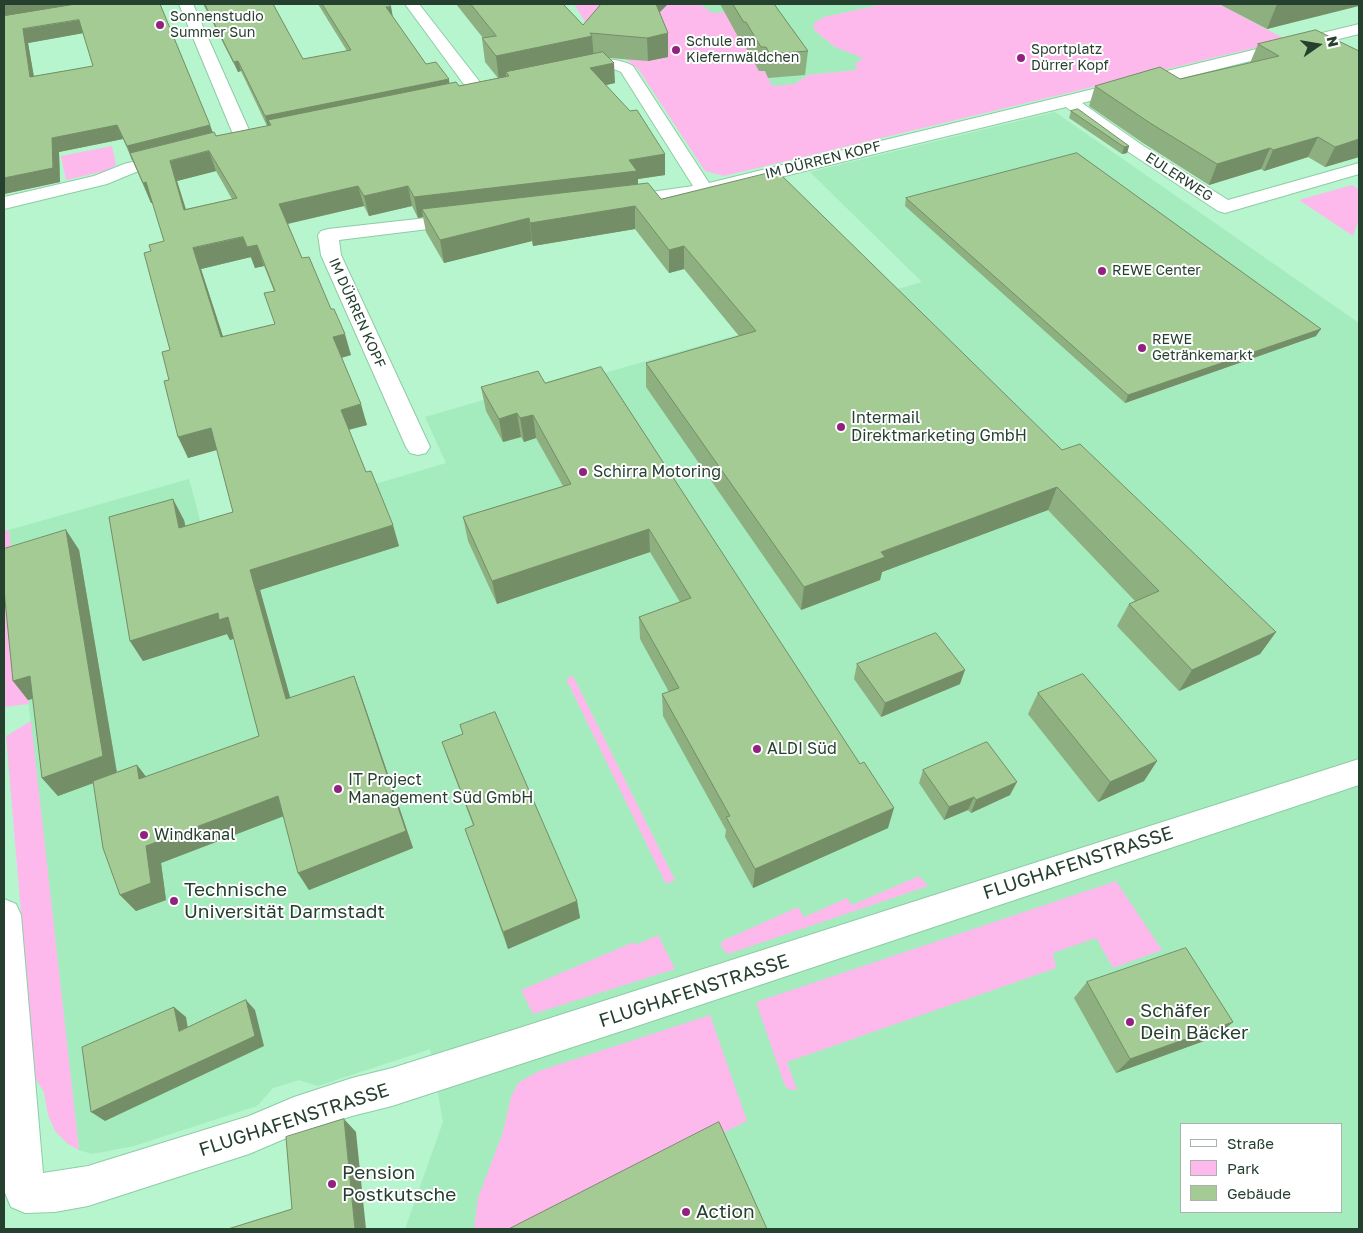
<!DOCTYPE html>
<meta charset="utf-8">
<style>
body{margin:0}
#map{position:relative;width:1363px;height:1233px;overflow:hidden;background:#b6f5cd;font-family:"Golos Text",sans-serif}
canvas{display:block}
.frame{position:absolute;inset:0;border:5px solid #264030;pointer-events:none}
.legend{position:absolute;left:1180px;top:1123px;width:162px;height:90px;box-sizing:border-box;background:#fff;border:1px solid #a8b3ac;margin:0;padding:6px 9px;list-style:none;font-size:15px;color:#264030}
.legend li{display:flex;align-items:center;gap:10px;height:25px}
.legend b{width:25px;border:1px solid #a8b3ac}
.north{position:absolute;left:1293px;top:20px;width:50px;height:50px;-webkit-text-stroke:4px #fff;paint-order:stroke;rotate:77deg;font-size:14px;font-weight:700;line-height:20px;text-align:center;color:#264030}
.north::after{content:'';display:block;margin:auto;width:18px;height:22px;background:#264030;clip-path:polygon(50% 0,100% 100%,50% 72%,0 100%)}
</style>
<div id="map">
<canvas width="1363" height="1233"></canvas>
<div class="frame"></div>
<ul class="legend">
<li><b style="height:6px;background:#fff"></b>Straße</li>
<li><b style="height:14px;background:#feb9ec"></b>Park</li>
<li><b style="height:14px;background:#a5cb94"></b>Gebäude</li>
</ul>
<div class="north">N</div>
</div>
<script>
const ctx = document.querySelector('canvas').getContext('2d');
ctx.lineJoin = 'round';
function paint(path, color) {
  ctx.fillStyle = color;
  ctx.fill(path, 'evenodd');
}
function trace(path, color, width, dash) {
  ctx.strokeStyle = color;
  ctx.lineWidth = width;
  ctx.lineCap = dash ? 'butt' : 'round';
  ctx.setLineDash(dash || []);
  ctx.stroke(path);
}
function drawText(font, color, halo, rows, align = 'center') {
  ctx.font = font + ' "Golos Text",sans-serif';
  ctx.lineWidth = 4;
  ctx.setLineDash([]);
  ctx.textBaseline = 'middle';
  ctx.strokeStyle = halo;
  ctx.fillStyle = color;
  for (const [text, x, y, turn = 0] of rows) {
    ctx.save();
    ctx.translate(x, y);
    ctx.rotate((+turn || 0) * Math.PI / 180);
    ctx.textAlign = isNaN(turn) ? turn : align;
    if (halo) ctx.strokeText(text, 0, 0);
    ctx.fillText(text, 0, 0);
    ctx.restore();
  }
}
paint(new Path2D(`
 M 574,4 L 884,4 L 824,17 L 814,30 L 835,47 L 864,58 L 857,70 L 808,75 L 795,84 L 661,104 L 639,70 Z
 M 1055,112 L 1359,323 L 1359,1229 L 405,1229 L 443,1122 L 430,1049 L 318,1086 L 299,1080 L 273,1088 L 257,1106 L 134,1146 L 92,1154 L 79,1150 L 9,530 L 189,479 L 204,535 L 446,463 L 425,417 L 597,367 L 601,374 L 922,282 L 810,172 ZM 1182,1124 L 1342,1124 L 1342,1212 L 1182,1212 Z`), '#a4ebbe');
paint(new Path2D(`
 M 574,4 L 699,4 L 713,13 L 726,12 L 743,46 L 748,45 L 759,71 L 765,71 L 772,86 L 795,84 L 808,75 L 857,70 L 855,64 L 863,58 L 835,47 L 814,30 L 814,23 L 824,17 L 884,4 L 1219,4 L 1287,40 L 724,176 L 705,171 L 639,70 L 621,55 L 607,57 Z
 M 112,146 L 116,165 L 105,171 L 66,180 L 61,156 Z
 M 1352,185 L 1359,190 L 1359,219 L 1353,236 L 1299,200 Z
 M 9,530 L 29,704 L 4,707 L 4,531 Z
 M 573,676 L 675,880 L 666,884 L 566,679 Z
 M 31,721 L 79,1150 L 68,1144 L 55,1131 L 48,1115 L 44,1092 L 35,1078 L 6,736 Z
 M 919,876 L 928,886 L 728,954 L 721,947 L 722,941 L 798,907 L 804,917 L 847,898 L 852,905 Z
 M 1116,881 L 1162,950 L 1113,968 L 1096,938 L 1053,953 L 1056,968 L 787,1062 L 797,1090 L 791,1090 L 785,1086 L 756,1002 Z
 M 658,935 L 675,969 L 533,1014 L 521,990 L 634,942 L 636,945 Z
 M 710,1015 L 747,1121 L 533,1229 L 474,1229 L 478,1198 L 503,1132 L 511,1097 L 518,1083 L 539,1071 Z`), '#feb9ec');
const minor = new Path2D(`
 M 179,4 L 193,4 L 253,139 L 250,143 L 244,144 L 238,143 L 235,139 Z
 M 405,4 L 419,4 L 483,86 L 485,90 L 483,94 L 471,94 Z
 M 1359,24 L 1359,34 L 1082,103 L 1142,145 L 1228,200 L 1359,163 L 1359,174 L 1225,213 L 1218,211 L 1130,153 L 1066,107 L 711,194 L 683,200 L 623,207 L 616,205 L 614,201 L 616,197 L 693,186 L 621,72 C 605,63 589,76 572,72 L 570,69 L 572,66 C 593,61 613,55 633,66 L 709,183 Z
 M 172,152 L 178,153 L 181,157 L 178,161 L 136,172 L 107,184 L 4,209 L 4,197 L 94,176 L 124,164 Z
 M 462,214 L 469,216 L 472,220 L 469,224 L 339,240 L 341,255 L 430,447 L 426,453 L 418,455 L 410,453 L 406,447 L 321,255 L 318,235 L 321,231 L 328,229 Z
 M 1359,759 L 1359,785 L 634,1027 L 392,1106 L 352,1116 L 296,1134 L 249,1154 L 88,1206 L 55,1212 L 25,1213 L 11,1207 L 5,1193 L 4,899 L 16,904 L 21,915 L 43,1173 L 88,1166 L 249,1116 L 294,1097 L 352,1078 L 392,1068 L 513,1030 Z`);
trace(minor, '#8ecca5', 2);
paint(minor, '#fff');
paint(new Path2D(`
 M 4,4 L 160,4 L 213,133 L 216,136 L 267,126 L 241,71 L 238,72 L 203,4 L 273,4 L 303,59 L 347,51 L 318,4 L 389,4 L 391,7 L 392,16 L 426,64 L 449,79 L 449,83 L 459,86 L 498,78 L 485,62 L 482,38 L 483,38 L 456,4 L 563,4 L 583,25 L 660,12 L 668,57 L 648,61 L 609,58 L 615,83 L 606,85 L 665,154 L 665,175 L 638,179 L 638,184 L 1062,450 L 1276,632 L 1260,654 L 1179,691 L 1117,626 L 1129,604 L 1135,601 L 1048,510 L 882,572 L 880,580 L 801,610 L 646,387 L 646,363 L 739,336 L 684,269 L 669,273 L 635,229 L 533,246 L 532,241 L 444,263 L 426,232 L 423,217 L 418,218 L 412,206 L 369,216 L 364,206 L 288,224 L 302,258 L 351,355 L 342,358 L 367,425 L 349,430 L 366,472 L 399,546 L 260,590 L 290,698 L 354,676 L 361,695 L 413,848 L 309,890 L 298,873 L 284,816 L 161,863 L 166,900 L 136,911 L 120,895 L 94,783 L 58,796 L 42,778 L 33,699 L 28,700 L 13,681 L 66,530 L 79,550 L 117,772 L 137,765 L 146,777 L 259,736 L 234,638 L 230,640 L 227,634 L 143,661 L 130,641 L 184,520 L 185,526 L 233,512 L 217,450 L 188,458 L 169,380 L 170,350 L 151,251 L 164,241 L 153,203 L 151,203 L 123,139 L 59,152 L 60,182 L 4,194 ZM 83,33 L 93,66 L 34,76 L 28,43 ZM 216,171 L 232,199 L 186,209 L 177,181 ZM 251,257 L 255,268 L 264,266 L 274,291 L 275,324 L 223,337 L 201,269 Z
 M 720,4 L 774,4 L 808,51 L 805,75 L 768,78 L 765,71 L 759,71 L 745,46 L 743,46 Z
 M 1219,4 L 1359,4 L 1267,29 Z
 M 1316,30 L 1359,157 L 1325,167 L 1308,157 L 1264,171 L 1261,169 L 1209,185 L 1143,143 L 1089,106 L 1095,86 L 1180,79 L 1250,63 L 1258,44 Z
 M 1071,111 L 1129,146 L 1127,153 L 1122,154 L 1069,118 Z
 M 906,198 L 1316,336 L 1125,403 L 905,206 Z
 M 545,383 L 888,828 L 753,888 L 725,837 L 726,830 L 663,716 L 662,694 L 669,692 L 640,639 L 639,617 L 680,602 L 650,552 L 497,604 L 468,541 L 463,517 L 563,486 L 536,438 L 524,442 L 521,437 L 503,442 L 486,411 L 481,387 Z
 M 857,664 L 960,684 L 881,717 L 854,679 Z
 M 1038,693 L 1157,761 L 1144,781 L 1098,802 L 1028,714 Z
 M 460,725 L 577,901 L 580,918 L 508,949 L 465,829 L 473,825 L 449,762 L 442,742 L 463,734 Z
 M 923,770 L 1010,795 L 971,813 L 968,810 L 944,820 L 919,783 Z
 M 1087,982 L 1233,1022 L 1215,1037 L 1116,1073 L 1074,998 Z`), '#8eaf7f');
paint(new Path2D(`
 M 9,4 L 88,4 L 4,19 L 4,5 Z
 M 653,4 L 668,4 L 654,18 Z
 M 1277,4 L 1359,4 L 1359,6 L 1267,29 Z
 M 386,7 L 391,7 L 393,17 Z
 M 79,20 L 84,33 L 28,43 L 36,90 L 30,77 L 23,29 Z
 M 668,33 L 668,57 L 648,61 L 647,38 Z
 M 592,36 L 594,60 L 509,76 L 506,72 L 506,78 L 499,80 L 496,56 Z
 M 238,61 L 241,71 L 238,72 L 234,62 Z
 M 614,63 L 615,83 L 592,88 L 590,68 Z
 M 449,79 L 450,90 L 268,120 L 270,127 L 268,127 L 265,116 Z
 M 117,125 L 123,139 L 59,152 L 60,182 L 4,194 L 4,178 L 52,138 Z
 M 210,125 L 215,139 L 132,160 L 127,146 Z
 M 1318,137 L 1308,157 L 1264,171 L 1273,150 Z
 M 1359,139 L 1359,157 L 1325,167 L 1335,147 Z
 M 1129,146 L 1127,153 L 1122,154 L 1124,147 Z
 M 1270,148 L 1261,169 L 1209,185 L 1217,164 Z
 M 209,151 L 216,171 L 177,181 L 192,230 L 184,210 L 170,161 Z
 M 665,154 L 665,175 L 638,179 L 638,192 L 422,209 L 423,217 L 418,218 L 414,197 Z
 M 146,182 L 155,202 L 151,203 L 143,183 Z
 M 358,186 L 364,206 L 286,224 L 279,204 Z
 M 408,186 L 412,206 L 369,216 L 364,196 Z
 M 635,206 L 635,229 L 533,246 L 530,223 Z
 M 529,218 L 532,241 L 444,263 L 440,240 Z
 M 243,237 L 251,257 L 201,269 L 230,358 L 221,337 L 193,248 Z
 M 257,245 L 264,266 L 255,268 L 247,247 Z
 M 684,246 L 684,269 L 669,273 L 669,250 Z
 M 1321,329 L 1316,336 L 1125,403 L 1128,395 Z
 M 345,334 L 351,355 L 339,358 L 333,337 Z
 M 361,404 L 367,425 L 347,430 L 341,410 Z
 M 517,413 L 521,437 L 503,442 L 499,419 Z
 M 533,415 L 536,438 L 524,442 L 520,418 Z
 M 211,428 L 220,449 L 188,458 L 178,437 Z
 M 1057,487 L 1048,510 L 882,572 L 880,580 L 801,610 L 804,587 L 881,552 Z
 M 173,499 L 184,520 L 190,548 L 179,528 Z
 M 393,525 L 399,546 L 260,590 L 296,718 L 286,699 L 250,570 Z
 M 649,529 L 650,552 L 497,604 L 492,581 Z
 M 66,530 L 79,550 L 117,774 L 58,796 L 42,778 Z
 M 218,613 L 228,617 L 239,637 L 230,640 L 227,634 L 143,661 L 130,641 Z
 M 1276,632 L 1260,654 L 1179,691 L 1192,670 Z
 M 965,670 L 960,684 L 881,717 L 885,703 Z
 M 30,676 L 45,695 L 28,700 L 13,681 Z
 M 354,676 L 361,695 L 413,848 L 309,890 L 298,873 Z
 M 1157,761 L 1144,781 L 1098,802 L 1110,782 Z
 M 137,765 L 151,783 L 139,779 Z
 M 1017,782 L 1010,795 L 971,813 L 976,800 Z
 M 278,796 L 289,814 L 161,863 L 166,900 L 136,911 L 120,895 L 146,846 Z
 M 974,797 L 968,810 L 944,820 L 949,807 Z
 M 894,808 L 888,828 L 753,888 L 755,869 Z
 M 577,901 L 580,918 L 508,949 L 503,932 Z
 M 246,1000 L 255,1010 L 264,1046 L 105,1121 L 91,1112 Z
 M 174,1007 L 186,1017 L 190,1041 L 179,1031 Z
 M 1233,1022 L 1215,1037 L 1116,1073 L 1130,1059 Z
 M 344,1119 L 356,1132 L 366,1229 L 355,1229 Z`), '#748e68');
const building = new Path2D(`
 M 76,4 L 160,4 L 210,125 L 127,146 L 117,125 L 52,138 L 53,168 L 4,178 L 4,16 ZM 79,20 L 93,66 L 30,77 L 23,29 Z
 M 205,4 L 273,4 L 303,59 L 351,50 L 322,4 L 389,4 L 391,7 L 386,7 L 426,64 L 436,62 L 449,79 L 265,116 L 238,61 L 234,62 Z
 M 471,4 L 563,4 L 583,25 L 601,4 L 656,4 L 668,33 L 647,38 L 590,33 L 592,36 L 496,56 L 482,38 L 496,36 Z
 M 733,4 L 774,4 L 808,51 L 770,54 L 766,47 L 761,47 L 746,22 L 744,22 Z
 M 1316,30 L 1359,51 L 1359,139 L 1335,147 L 1318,137 L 1273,150 L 1270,148 L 1217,164 L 1150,123 L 1095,86 L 1160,67 L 1180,79 L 1279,56 L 1258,44 Z
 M 603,52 L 614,63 L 590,68 L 630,111 L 637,110 L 665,154 L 629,160 L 637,171 L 414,197 L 408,186 L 364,196 L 358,186 L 279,204 L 302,258 L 309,257 L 331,309 L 334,309 L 345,334 L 333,337 L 361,404 L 341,410 L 366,472 L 371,471 L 393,525 L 250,570 L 286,699 L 354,676 L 406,831 L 298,873 L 278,796 L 146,846 L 151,883 L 120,895 L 103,848 L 93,781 L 137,765 L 139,779 L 259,736 L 228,617 L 219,620 L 218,613 L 130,641 L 109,517 L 173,499 L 179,528 L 233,512 L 211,428 L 178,437 L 164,381 L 169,380 L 162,352 L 170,350 L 144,253 L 151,251 L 149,245 L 164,241 L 146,182 L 143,183 L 130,153 L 214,132 L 216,136 L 271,125 L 268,120 L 456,82 L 459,86 L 509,76 L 506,72 ZM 209,151 L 237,198 L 184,210 L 170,161 ZM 243,237 L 247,247 L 257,245 L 275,291 L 264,293 L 275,324 L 221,337 L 193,248 Z
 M 1078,109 L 1129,146 L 1124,147 L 1071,111 Z
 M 1077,153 L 1321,329 L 1128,395 L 906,198 Z
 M 777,171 L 1062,450 L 1080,444 L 1276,632 L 1192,670 L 1129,604 L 1159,591 L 1057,487 L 881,552 L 885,557 L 804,587 L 646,363 L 756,331 L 684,246 L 669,250 L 635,206 L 530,223 L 529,218 L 440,240 L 422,209 L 648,183 L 661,199 Z
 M 601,367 L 860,764 L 864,762 L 894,808 L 755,869 L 726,817 L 730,816 L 662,694 L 679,688 L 639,617 L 691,598 L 649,529 L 492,581 L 463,517 L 571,484 L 533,415 L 520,418 L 517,413 L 499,419 L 481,387 L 538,371 L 545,383 Z
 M 66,530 L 103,756 L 42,778 L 30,676 L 13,681 L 4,590 L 4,549 Z
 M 936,633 L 965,670 L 885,703 L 857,664 Z
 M 1083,674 L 1157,761 L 1110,782 L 1038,693 Z
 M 495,712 L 577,901 L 503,932 L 465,829 L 474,825 L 442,742 L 463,734 L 460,725 Z
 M 987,742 L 1017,782 L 976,800 L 974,797 L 949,807 L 923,770 Z
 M 1186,948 L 1233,1022 L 1130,1059 L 1087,982 Z
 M 246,1000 L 255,1036 L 91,1112 L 82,1047 L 174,1007 L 179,1031 Z
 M 344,1119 L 355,1229 L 228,1229 L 292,1209 L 286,1137 Z
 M 719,1122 L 767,1229 L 509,1229 Z`);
paint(building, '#a5cb94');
trace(building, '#748e68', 1);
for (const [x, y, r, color] of [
 [160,25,5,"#93217f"],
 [676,50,5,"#93217f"],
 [1021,58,5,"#93217f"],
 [1102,271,5,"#93217f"],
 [1142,348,5,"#93217f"],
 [841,427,5,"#93217f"],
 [583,472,5,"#93217f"],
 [757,749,5,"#93217f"],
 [338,789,5,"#93217f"],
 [144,835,5,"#93217f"],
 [174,901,5,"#93217f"],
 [1130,1022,5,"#93217f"],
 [332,1184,5,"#93217f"],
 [686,1212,5,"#93217f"]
]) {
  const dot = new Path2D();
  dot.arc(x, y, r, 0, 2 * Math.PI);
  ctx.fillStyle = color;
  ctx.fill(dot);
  trace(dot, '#fff', 2);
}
drawText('14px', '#264030', '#fff', [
 ["Sonnenstudio",170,17],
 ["Summer Sun",170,33],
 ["Schule am",686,42],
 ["Kiefernwäldchen",686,58],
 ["Sportplatz",1031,50],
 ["Dürrer Kopf",1031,66],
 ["REWE Center",1112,271],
 ["REWE",1152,340],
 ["Getränkemarkt",1152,356]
], 'left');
drawText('14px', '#264030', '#fff', [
 ["IM DÜRREN KOPF",823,160,-14],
 ["EULERWEG",1179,177,33],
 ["IM DÜRREN KOPF",357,313,66]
]);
drawText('16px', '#264030', '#fff', [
 ["Intermail",851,418],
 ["Direktmarketing GmbH",851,436],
 ["Schirra Motoring",593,472],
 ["ALDI Süd",767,749],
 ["IT Project",348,780],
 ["Management Süd GmbH",348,798],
 ["Windkanal",154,835]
], 'left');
drawText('19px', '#264030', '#fff', [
 ["FLUGHAFENSTRASSE",1078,863,-18],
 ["FLUGHAFENSTRASSE",694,991,-18],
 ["FLUGHAFENSTRASSE",294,1120,-18]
]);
drawText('19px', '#264030', '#fff', [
 ["Technische",184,890],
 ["Universität Darmstadt",184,912],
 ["Schäfer",1140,1011],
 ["Dein Bäcker",1140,1033],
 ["Pension",342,1173],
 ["Postkutsche",342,1195],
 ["Action",696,1212]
], 'left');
</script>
